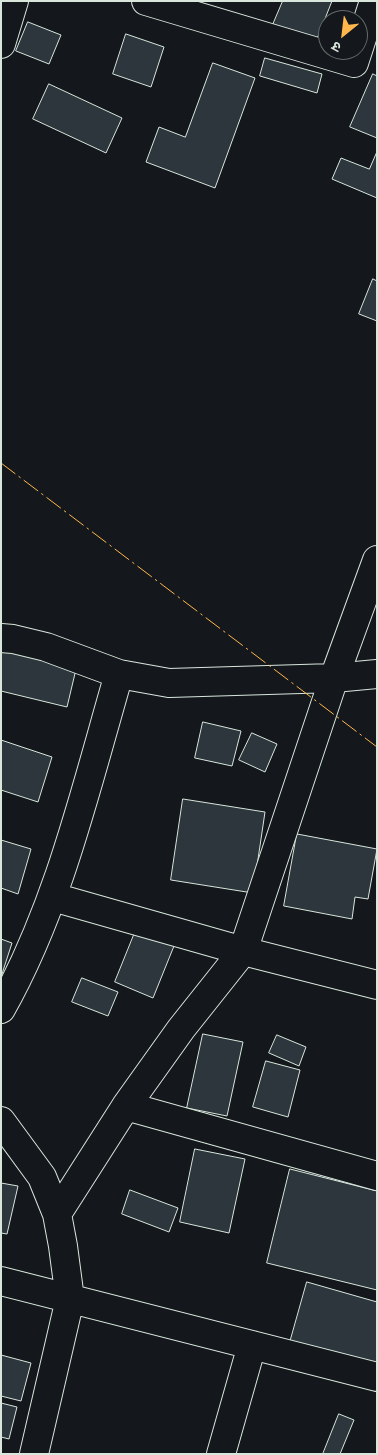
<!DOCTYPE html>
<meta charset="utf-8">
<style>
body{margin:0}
#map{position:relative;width:378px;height:1455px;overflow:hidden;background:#14181c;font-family:"Public Sans","Noto Sans Devanagari",sans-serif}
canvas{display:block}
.frame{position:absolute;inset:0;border:2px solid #d8e6dc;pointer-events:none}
.north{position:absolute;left:318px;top:10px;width:50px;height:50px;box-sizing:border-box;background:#14181c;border:1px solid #626a69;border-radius:50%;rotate:209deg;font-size:14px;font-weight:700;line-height:20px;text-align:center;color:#d8e6dc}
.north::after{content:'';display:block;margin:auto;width:18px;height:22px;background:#ffb74d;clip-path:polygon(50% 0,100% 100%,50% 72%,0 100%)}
</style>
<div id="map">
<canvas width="378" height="1455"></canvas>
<div class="frame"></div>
<div class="north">उ</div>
</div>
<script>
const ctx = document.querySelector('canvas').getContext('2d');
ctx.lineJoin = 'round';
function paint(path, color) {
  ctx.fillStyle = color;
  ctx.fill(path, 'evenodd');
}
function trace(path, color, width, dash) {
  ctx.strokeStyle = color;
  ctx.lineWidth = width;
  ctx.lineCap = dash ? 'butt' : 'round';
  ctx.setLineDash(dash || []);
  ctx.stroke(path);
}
const building = new Path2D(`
 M 283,1 L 332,1 L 315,44 L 272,27 Z
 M 28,22 L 61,35 L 49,64 L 16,51 Z
 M 126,34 L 164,47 L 151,87 L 113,74 Z
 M 265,58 L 322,74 L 317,93 L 260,76 Z
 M 213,63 L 255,78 L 215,188 L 146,162 L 159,127 L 185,137 Z
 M 373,74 L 377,76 L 377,138 L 350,127 Z
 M 49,84 L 122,118 L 106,153 L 33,119 Z
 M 377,152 L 377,198 L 332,179 L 341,158 L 369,169 Z
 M 373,279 L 377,281 L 377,321 L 359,314 Z
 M 1,646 L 77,665 L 67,707 L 1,691 Z
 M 203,722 L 241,731 L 232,766 L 195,758 Z
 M 252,733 L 277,744 L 265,772 L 239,760 Z
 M 1,740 L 52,757 L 38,802 L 1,790 Z
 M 183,799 L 265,812 L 253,893 L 171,880 Z
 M 297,834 L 377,849 L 368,899 L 355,897 L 352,919 L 284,906 Z
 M 1,840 L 31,849 L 18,894 L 1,888 Z
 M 138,925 L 176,941 L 153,998 L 115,982 Z
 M 1,939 L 12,943 L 1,977 Z
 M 82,978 L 118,992 L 108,1016 L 72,1002 Z
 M 203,1034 L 243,1042 L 227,1116 L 187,1108 Z
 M 277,1035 L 306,1047 L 299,1066 L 269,1053 Z
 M 266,1061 L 300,1070 L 288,1117 L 253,1107 Z
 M 195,1149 L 245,1159 L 229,1233 L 180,1222 Z
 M 290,1169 L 377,1191 L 377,1290 L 267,1263 Z
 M 1,1183 L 18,1186 L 7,1234 L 1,1233 Z
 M 130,1190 L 178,1208 L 169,1232 L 122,1214 Z
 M 307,1282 L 377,1302 L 377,1371 L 289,1346 Z
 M 1,1355 L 31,1363 L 21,1401 L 1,1396 Z
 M 1,1403 L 17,1407 L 9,1439 L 1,1437 Z
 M 339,1414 L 354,1420 L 340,1454 L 323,1454 Z`);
paint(building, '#2c363c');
trace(building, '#d8e6dc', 1);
const minor = new Path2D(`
 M 146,1 L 354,63 L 374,1
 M 1,44 L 14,1
 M 1,638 L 13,639 L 46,647 L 119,674 L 169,683 L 334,678 L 377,560
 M 53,897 L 243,951 L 377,985
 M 1,1009 C 59,906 86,787 119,674
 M 126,1106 L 377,1176
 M 1,1121 L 42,1177 L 57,1214 L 63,1246 L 70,1299 L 34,1454
 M 57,1214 L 126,1106 L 181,1029 L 243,951 L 334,678 L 377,674
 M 1,1281 L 377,1377
 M 221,1454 L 252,1345`);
trace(minor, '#d8e6dc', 30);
trace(minor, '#14181c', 28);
trace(new Path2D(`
 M 1,463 L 377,747`), '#ffb74d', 1, [18, 4, 2.5, 4]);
</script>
